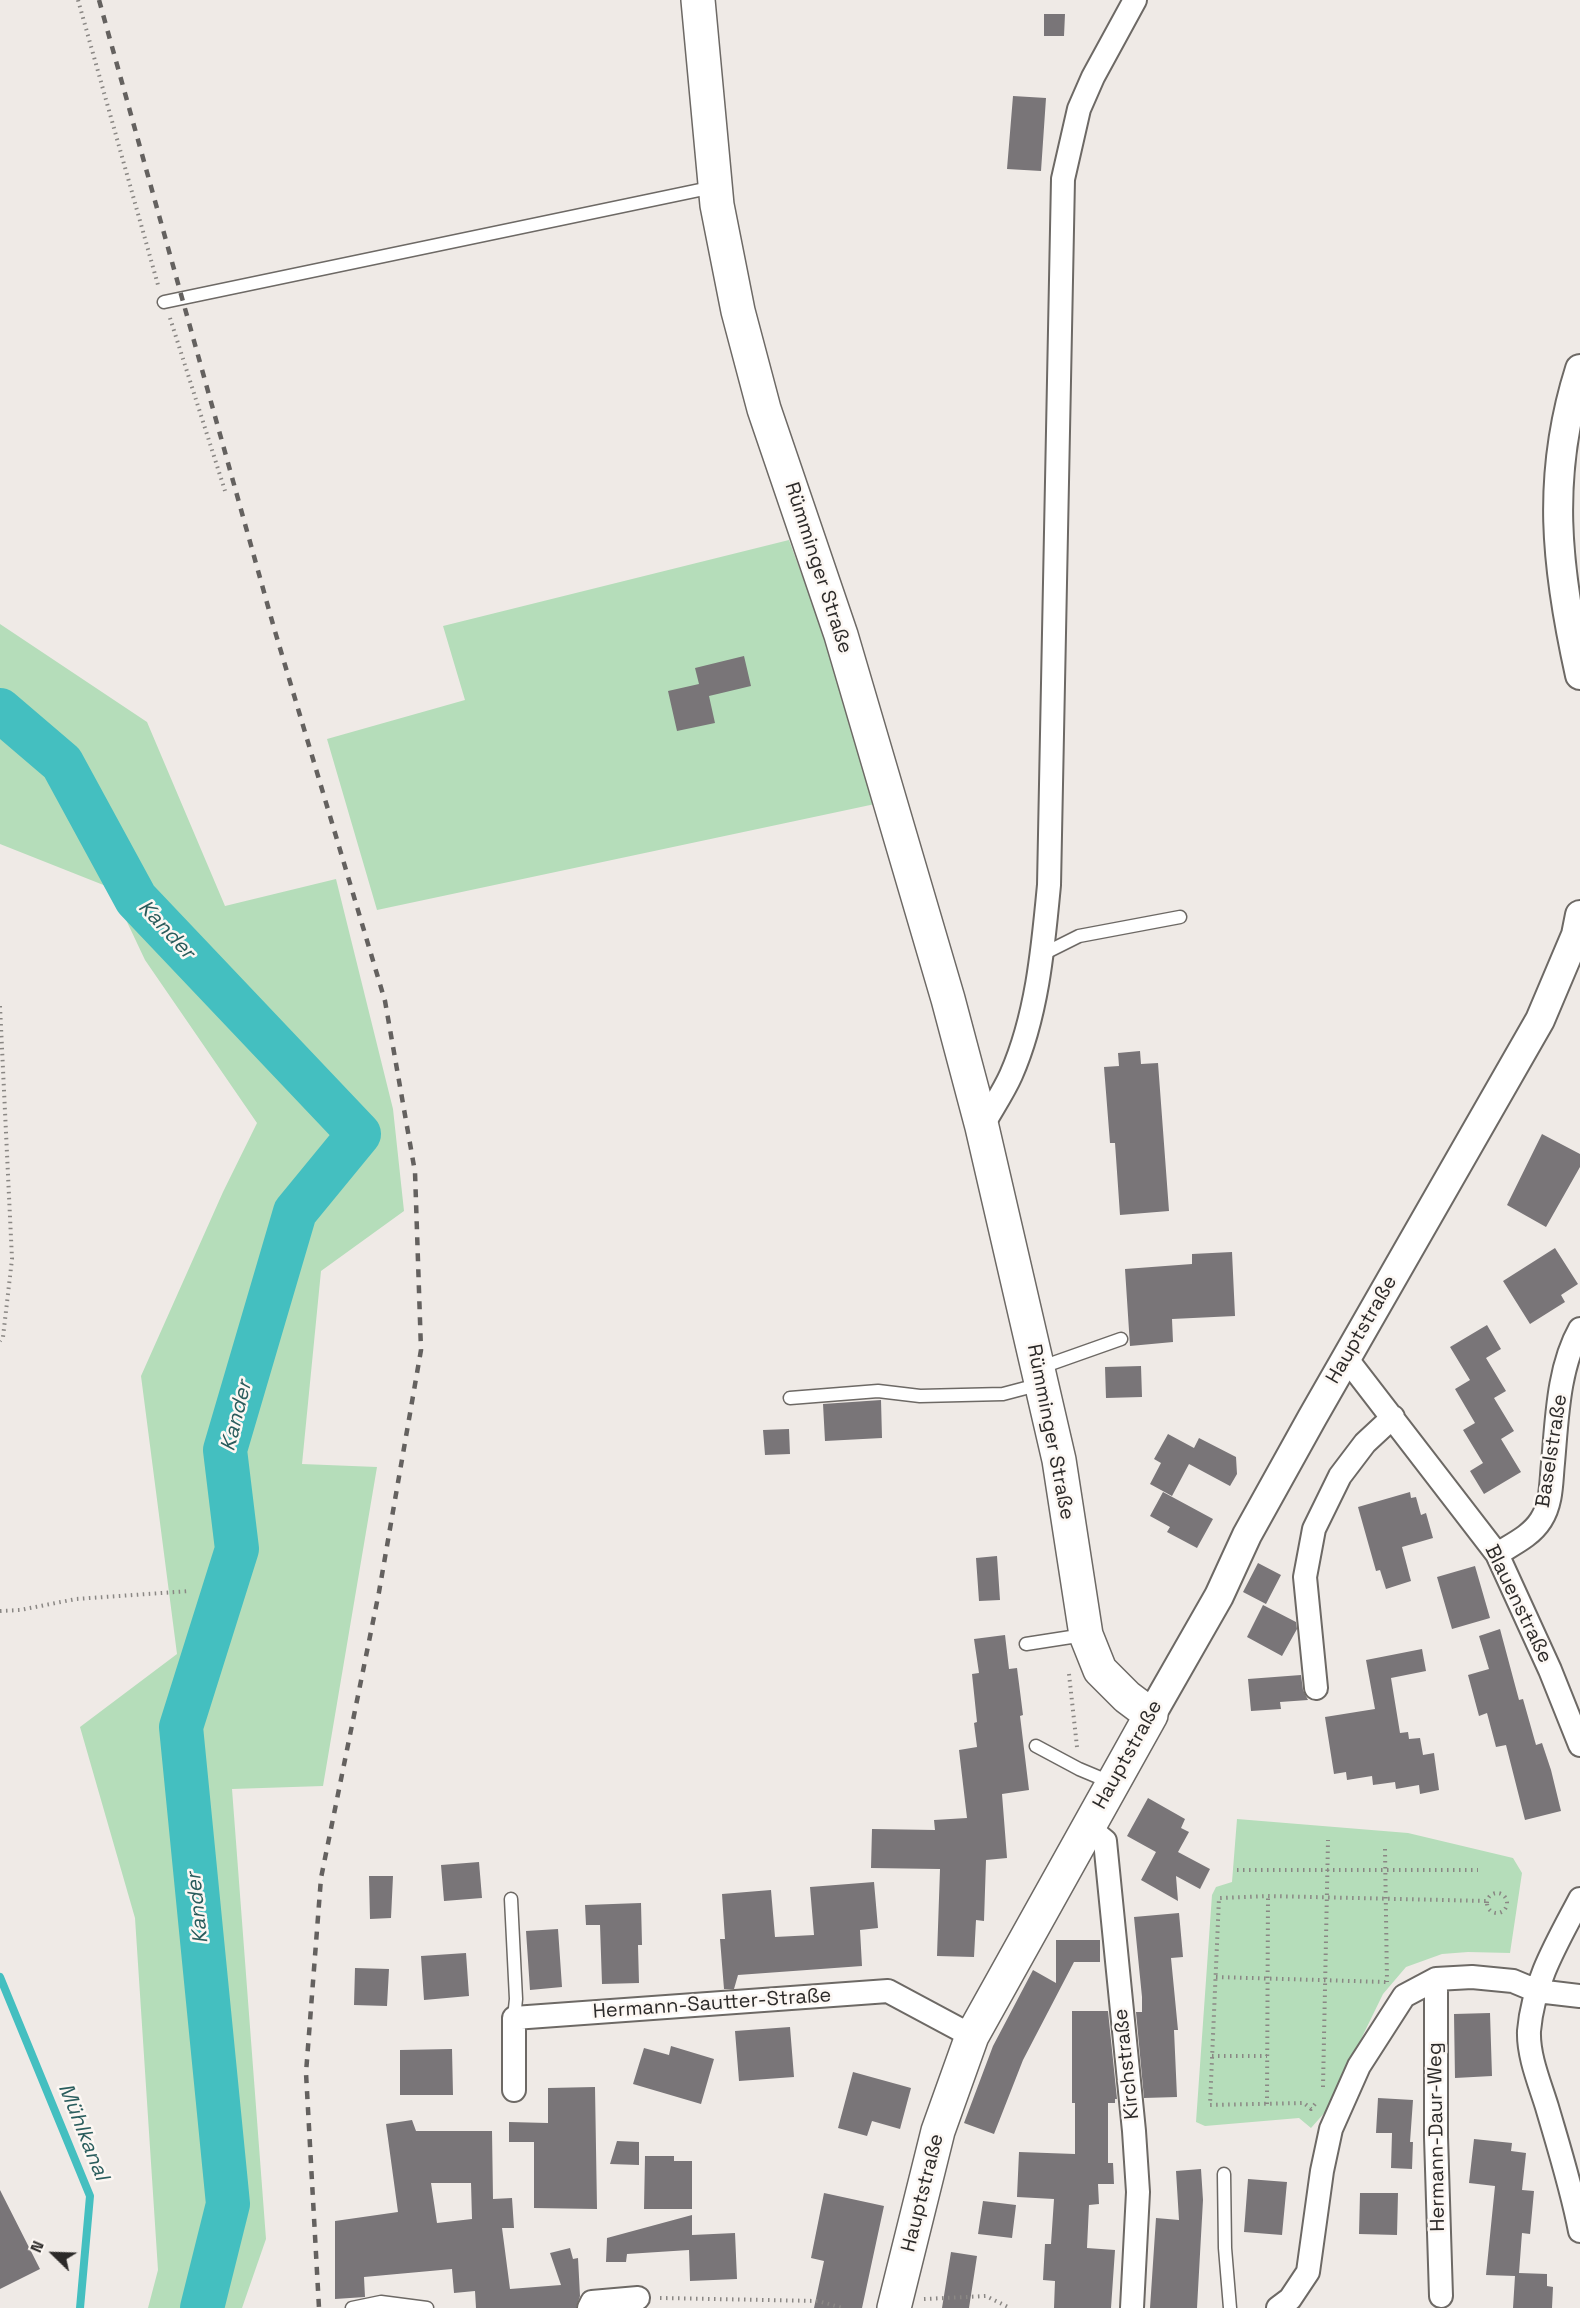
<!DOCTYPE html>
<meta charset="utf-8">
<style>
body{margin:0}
#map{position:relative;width:1580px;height:2308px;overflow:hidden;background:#efeae6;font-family:"Space Grotesk",sans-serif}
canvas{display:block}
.north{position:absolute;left:24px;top:2224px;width:60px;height:60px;-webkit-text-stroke:4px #fcf7f3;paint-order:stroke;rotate:293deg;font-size:16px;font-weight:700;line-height:24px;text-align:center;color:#2c2a29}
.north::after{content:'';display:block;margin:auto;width:21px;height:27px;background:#2c2a29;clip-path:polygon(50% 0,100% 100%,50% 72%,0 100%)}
</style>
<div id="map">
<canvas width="1580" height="2308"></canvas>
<div class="north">N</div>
</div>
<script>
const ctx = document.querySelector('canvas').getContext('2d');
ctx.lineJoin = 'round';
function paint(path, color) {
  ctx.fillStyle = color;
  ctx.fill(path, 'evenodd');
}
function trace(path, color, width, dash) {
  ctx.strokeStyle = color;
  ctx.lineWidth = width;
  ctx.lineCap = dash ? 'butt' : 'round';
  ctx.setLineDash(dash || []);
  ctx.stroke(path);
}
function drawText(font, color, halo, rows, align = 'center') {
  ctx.font = font + ' "Space Grotesk",sans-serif';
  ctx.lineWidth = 5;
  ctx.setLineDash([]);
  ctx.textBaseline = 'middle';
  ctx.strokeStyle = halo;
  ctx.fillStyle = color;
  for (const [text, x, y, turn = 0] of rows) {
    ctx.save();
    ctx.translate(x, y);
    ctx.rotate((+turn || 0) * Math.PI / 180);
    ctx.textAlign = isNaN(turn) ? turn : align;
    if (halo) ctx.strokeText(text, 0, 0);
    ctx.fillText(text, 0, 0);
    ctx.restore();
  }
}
paint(new Path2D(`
 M 789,540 L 835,665 L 875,804 L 377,910 L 327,739 L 465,700 L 443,626 Z
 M 0,624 L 147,722 L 225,906 L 336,879 L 393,1109 L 404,1211 L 321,1271 L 302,1464 L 377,1467 L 323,1786 L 232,1789 L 266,2239 L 242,2308 L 148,2308 L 158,2270 L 135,1918 L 80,1727 L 177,1654 L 141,1376 L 223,1192 L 257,1123 L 145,960 L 111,888 L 0,844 Z
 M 1237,1819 L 1408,1833 L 1513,1858 L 1522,1873 L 1510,1953 L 1468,1952 L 1442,1954 L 1406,1967 L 1383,1994 L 1326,2111 L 1311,2128 L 1299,2118 L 1205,2126 L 1196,2122 L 1212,1895 L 1216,1887 L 1232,1882 Z`), '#b5ddba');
trace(new Path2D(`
 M 0,1977 L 90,2196 L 80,2308`), '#44bfc0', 8);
trace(new Path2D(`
 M 0,710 L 62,763 L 136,899 L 359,1134 L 295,1212 L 225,1450 L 237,1549 L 181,1727 L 228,2204 L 202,2308`), '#44bfc0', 44);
paint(new Path2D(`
 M 1044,14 L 1065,14 L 1064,36 L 1044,36 Z
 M 1013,96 L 1046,98 L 1041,171 L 1007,169 Z
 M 744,656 L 751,686 L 709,696 L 715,723 L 677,731 L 668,691 L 699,684 L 695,668 Z
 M 1140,1051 L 1141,1064 L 1158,1063 L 1169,1211 L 1120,1215 L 1115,1143 L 1110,1143 L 1104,1067 L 1119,1066 L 1118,1053 Z
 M 1542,1134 L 1580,1154 L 1580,1167 L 1546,1227 L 1507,1205 Z
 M 1555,1248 L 1578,1284 L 1561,1295 L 1565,1302 L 1530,1324 L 1503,1281 Z
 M 1232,1252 L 1235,1316 L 1172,1319 L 1173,1342 L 1130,1346 L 1125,1269 L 1192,1264 L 1192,1254 Z
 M 1487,1325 L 1501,1349 L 1486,1358 L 1506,1391 L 1494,1398 L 1514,1431 L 1501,1439 L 1521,1472 L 1484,1494 L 1470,1471 L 1483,1463 L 1463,1430 L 1475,1423 L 1455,1389 L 1470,1380 L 1450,1347 Z
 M 1141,1366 L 1142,1397 L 1106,1398 L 1105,1367 Z
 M 881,1400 L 882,1438 L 825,1441 L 823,1404 Z
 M 789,1429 L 790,1454 L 765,1455 L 763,1430 Z
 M 1168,1434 L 1194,1448 L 1199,1438 L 1236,1457 L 1237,1474 L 1230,1486 L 1189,1464 L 1172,1496 L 1150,1484 L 1161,1463 L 1154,1459 Z
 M 1163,1492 L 1213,1519 L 1197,1548 L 1167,1532 L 1170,1527 L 1150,1516 Z
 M 1410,1492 L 1411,1498 L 1416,1497 L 1421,1515 L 1426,1513 L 1433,1538 L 1402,1547 L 1411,1581 L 1386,1589 L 1380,1570 L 1376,1571 L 1358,1507 Z
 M 997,1556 L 1000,1600 L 979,1601 L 976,1558 Z
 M 1258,1563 L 1281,1575 L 1266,1604 L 1243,1592 Z
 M 1475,1566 L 1490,1618 L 1452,1629 L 1437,1577 Z
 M 1263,1605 L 1296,1622 L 1297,1629 L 1282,1656 L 1247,1637 Z
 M 1500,1629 L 1519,1700 L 1523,1699 L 1536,1745 L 1542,1743 L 1551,1770 L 1561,1811 L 1525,1820 L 1506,1745 L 1496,1747 L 1487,1713 L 1479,1716 L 1468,1675 L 1489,1669 L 1479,1636 Z
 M 1005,1635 L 1009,1669 L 1017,1668 L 1023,1715 L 1020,1716 L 1029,1790 L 1002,1794 L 1007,1858 L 986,1860 L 984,1921 L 976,1920 L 974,1957 L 937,1956 L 940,1869 L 871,1868 L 872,1829 L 935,1830 L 934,1820 L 967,1818 L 959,1750 L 977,1747 L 974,1723 L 977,1722 L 972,1674 L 979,1673 L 974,1639 Z
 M 1422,1649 L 1426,1671 L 1391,1678 L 1400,1733 L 1408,1732 L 1409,1739 L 1420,1738 L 1423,1755 L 1434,1753 L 1439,1790 L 1420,1794 L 1419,1785 L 1396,1789 L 1395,1782 L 1373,1785 L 1372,1776 L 1347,1780 L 1346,1772 L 1334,1774 L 1325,1717 L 1375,1709 L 1366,1660 Z
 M 1301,1675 L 1303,1690 L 1308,1700 L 1280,1702 L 1281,1709 L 1251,1711 L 1248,1679 Z
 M 1148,1798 L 1185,1819 L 1181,1828 L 1189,1832 L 1178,1852 L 1210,1869 L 1200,1889 L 1176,1876 L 1178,1901 L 1141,1880 L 1156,1852 L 1127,1836 Z
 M 479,1862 L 482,1898 L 444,1901 L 441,1865 Z
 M 369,1876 L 393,1876 L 391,1918 L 370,1919 Z
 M 874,1882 L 878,1928 L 860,1930 L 862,1966 L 738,1975 L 734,1989 L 724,1989 L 720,1939 L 725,1939 L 722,1894 L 771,1890 L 775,1937 L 814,1935 L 810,1887 Z
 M 641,1903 L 642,1945 L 638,1945 L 639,1983 L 602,1984 L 600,1925 L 586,1925 L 585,1905 Z
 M 1179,1913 L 1183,1957 L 1171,1958 L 1178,2030 L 1174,2030 L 1177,2097 L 1144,2098 L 1136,2012 L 1142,2012 L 1142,1997 L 1134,1917 Z
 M 558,1929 L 562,1987 L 530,1990 L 526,1931 Z
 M 1056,1940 L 1100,1940 L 1100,1962 L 1074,1962 L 1023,2060 L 994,2134 L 964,2123 L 993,2046 L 1033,1970 L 1056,1983 Z
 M 466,1953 L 469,1996 L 424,2000 L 421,1956 Z
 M 355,1968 L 389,1969 L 387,2006 L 354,2005 Z
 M 1072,2011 L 1108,2011 L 1117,2099 L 1115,2099 L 1115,2103 L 1108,2103 L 1108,2163 L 1113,2163 L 1114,2184 L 1098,2184 L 1099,2204 L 1089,2205 L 1087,2248 L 1115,2250 L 1111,2308 L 1054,2308 L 1055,2281 L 1043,2280 L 1045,2244 L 1051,2244 L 1054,2199 L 1017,2197 L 1019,2152 L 1075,2154 L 1075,2103 L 1072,2103 Z
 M 1490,2013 L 1492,2076 L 1455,2078 L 1454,2014 Z
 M 790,2027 L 794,2077 L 739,2081 L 735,2031 Z
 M 671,2046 L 714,2059 L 701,2104 L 633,2084 L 644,2048 L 669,2055 Z
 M 452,2049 L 453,2095 L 400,2095 L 400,2050 Z
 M 853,2072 L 911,2088 L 900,2129 L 872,2121 L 867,2136 L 838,2128 Z
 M 595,2087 L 597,2209 L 534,2208 L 534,2142 L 509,2142 L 509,2122 L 548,2123 L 548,2088 Z
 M 1378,2098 L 1413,2100 L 1410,2142 L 1413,2142 L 1412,2169 L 1391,2168 L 1392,2133 L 1376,2133 Z
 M 412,2120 L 416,2131 L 492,2131 L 493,2199 L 512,2198 L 514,2228 L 502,2228 L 510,2289 L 561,2285 L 550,2253 L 570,2248 L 573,2259 L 578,2258 L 580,2296 L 576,2308 L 476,2308 L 475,2291 L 454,2293 L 452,2269 L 364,2277 L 365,2297 L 335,2299 L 335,2221 L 398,2212 L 386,2124 ZM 431,2183 L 471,2183 L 472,2219 L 437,2223 Z
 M 1474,2139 L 1512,2143 L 1511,2151 L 1526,2153 L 1522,2190 L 1534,2191 L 1530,2234 L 1522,2233 L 1519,2273 L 1547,2274 L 1547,2286 L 1553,2287 L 1552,2308 L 1513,2308 L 1515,2276 L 1486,2275 L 1495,2186 L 1469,2183 Z
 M 617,2141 L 639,2142 L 639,2165 L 610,2164 Z
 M 645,2156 L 674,2156 L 674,2161 L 692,2161 L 692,2209 L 644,2209 Z
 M 1201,2169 L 1203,2200 L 1197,2308 L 1150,2308 L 1156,2218 L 1179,2220 L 1176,2171 Z
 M 1248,2179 L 1287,2182 L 1282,2235 L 1244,2232 Z
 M 0,2190 L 40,2269 L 0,2289 Z
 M 824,2193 L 884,2206 L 862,2308 L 814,2308 L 824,2261 L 811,2258 Z
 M 1360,2193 L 1398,2193 L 1397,2235 L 1359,2234 Z
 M 983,2201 L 1016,2205 L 1012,2238 L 978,2234 Z
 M 692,2215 L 692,2235 L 735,2233 L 737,2279 L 690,2281 L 689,2250 L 627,2254 L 626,2262 L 606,2262 L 607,2238 Z
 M 951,2252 L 977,2256 L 969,2308 L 942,2308 Z`), '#797578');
const service = new Path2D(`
 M 164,302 L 714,187
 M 1043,954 L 1079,936 L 1180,917
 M 1039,1368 L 1121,1339
 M 790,1398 L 878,1391 L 920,1396 L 1003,1394 L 1041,1384
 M 1026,1644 L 1084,1635
 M 1036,1746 L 1079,1769 L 1110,1782
 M 511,1899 L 516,1999 L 514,2018
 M 1224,2174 L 1225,2248 L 1230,2308
 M 352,2308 L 381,2302 L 427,2308`);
const minor = new Path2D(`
 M 982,1127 C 991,1110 1003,1093 1011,1075 C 1037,1016 1043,949 1049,885 L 1063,179 L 1079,109 L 1093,77 L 1135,0
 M 1346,1358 L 1497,1554 L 1550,1670 L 1580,1745
 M 1497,1554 C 1513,1544 1531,1536 1541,1520 C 1552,1503 1551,1482 1553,1463 C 1557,1419 1558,1368 1580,1329
 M 1316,1688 L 1305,1577 L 1314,1529 L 1340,1476 L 1365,1443 L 1393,1417
 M 1088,1827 L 1105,1841 L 1134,2131 L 1138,2192 L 1132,2308
 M 1580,1899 C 1558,1941 1533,1982 1529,2031 C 1528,2056 1540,2084 1547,2107 C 1559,2148 1572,2189 1580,2231
 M 1436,1979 L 1436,2137 L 1441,2296
 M 514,2090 L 514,2018 L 888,1991 L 972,2036
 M 589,2308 L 592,2302 L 638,2298
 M 1278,2308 L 1290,2299 L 1308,2272 L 1322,2171 L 1331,2129 L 1359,2066 L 1404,1996 L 1436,1979 L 1472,1977 L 1513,1981 L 1537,1991 L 1580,1996`);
const tertiary = new Path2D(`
 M 1580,369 C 1546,476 1556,567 1580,675
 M 1151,1715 L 1219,1596 L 1247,1535 L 1312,1418 L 1540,1020 L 1576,935 L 1580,915`);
const secondary = new Path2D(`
 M 698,0 L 717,205 L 738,311 L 764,409 L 841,635 L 948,999 L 982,1127 L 1059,1460 L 1086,1635 L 1100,1670 L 1127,1697 L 1151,1715 L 972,2036 L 938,2131 L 894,2308`);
trace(service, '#6d6965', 15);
trace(minor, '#6d6965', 26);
trace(tertiary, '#6d6965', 32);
trace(secondary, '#6d6965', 36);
trace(new Path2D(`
 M 78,0 L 158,285
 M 170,318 L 226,494
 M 0,1006 L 12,1259 L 3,1337 L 0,1341
 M 0,1611 L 20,1610 L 76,1599 L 190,1591
 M 1069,1674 L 1077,1747
 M 1385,1849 L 1387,1982
 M 1237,1870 L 1478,1870
 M1487 1903a10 10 0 1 1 20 0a10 10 0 1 1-20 0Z
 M 1216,1977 L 1386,1982
 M 1212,2056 L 1267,2056
 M 1323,2087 L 1328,1840
 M 1267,2104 L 1268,1896
 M 1315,2104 L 1311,2109 L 1304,2103 L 1210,2105 L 1219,1898 L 1268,1896 L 1487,1901
 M 660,2298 L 818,2301 L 843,2308
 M 924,2299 L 986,2296 L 1010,2308`), '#8a8784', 4, [1.5, 4.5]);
trace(service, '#fff', 12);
trace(minor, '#fff', 22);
trace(tertiary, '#fff', 28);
trace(secondary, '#fff', 33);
trace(new Path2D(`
 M 99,0 L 274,628 L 385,1001 L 415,1172 L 421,1350 L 379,1592 L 321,1878 L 306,2073 L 319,2308`), '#64615f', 4.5, [8, 8]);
drawText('20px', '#2c2a29', '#fcf7f3', [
 ["Rümminger Straße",818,568,72],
 ["Hauptstraße",1362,1330,-60],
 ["Rümminger Straße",1050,1432,79],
 ["Baselstraße",1552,1451,-81],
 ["Blauenstraße",1518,1604,64],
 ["Hauptstraße",1128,1755,-61],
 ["Hermann-Sautter-Straße",712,2004,-4],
 ["Kirchstraße",1127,2064,-96],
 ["Hermann-Daur-Weg",1437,2137,-91],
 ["Hauptstraße",923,2193,-76]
]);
drawText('italic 21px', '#295c5c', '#fcf7f3', [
 ["Kander",166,930,47],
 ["Kander",237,1416,-76],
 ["Kander",198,1908,-96],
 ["Mühlkanal",83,2132,68]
]);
</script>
